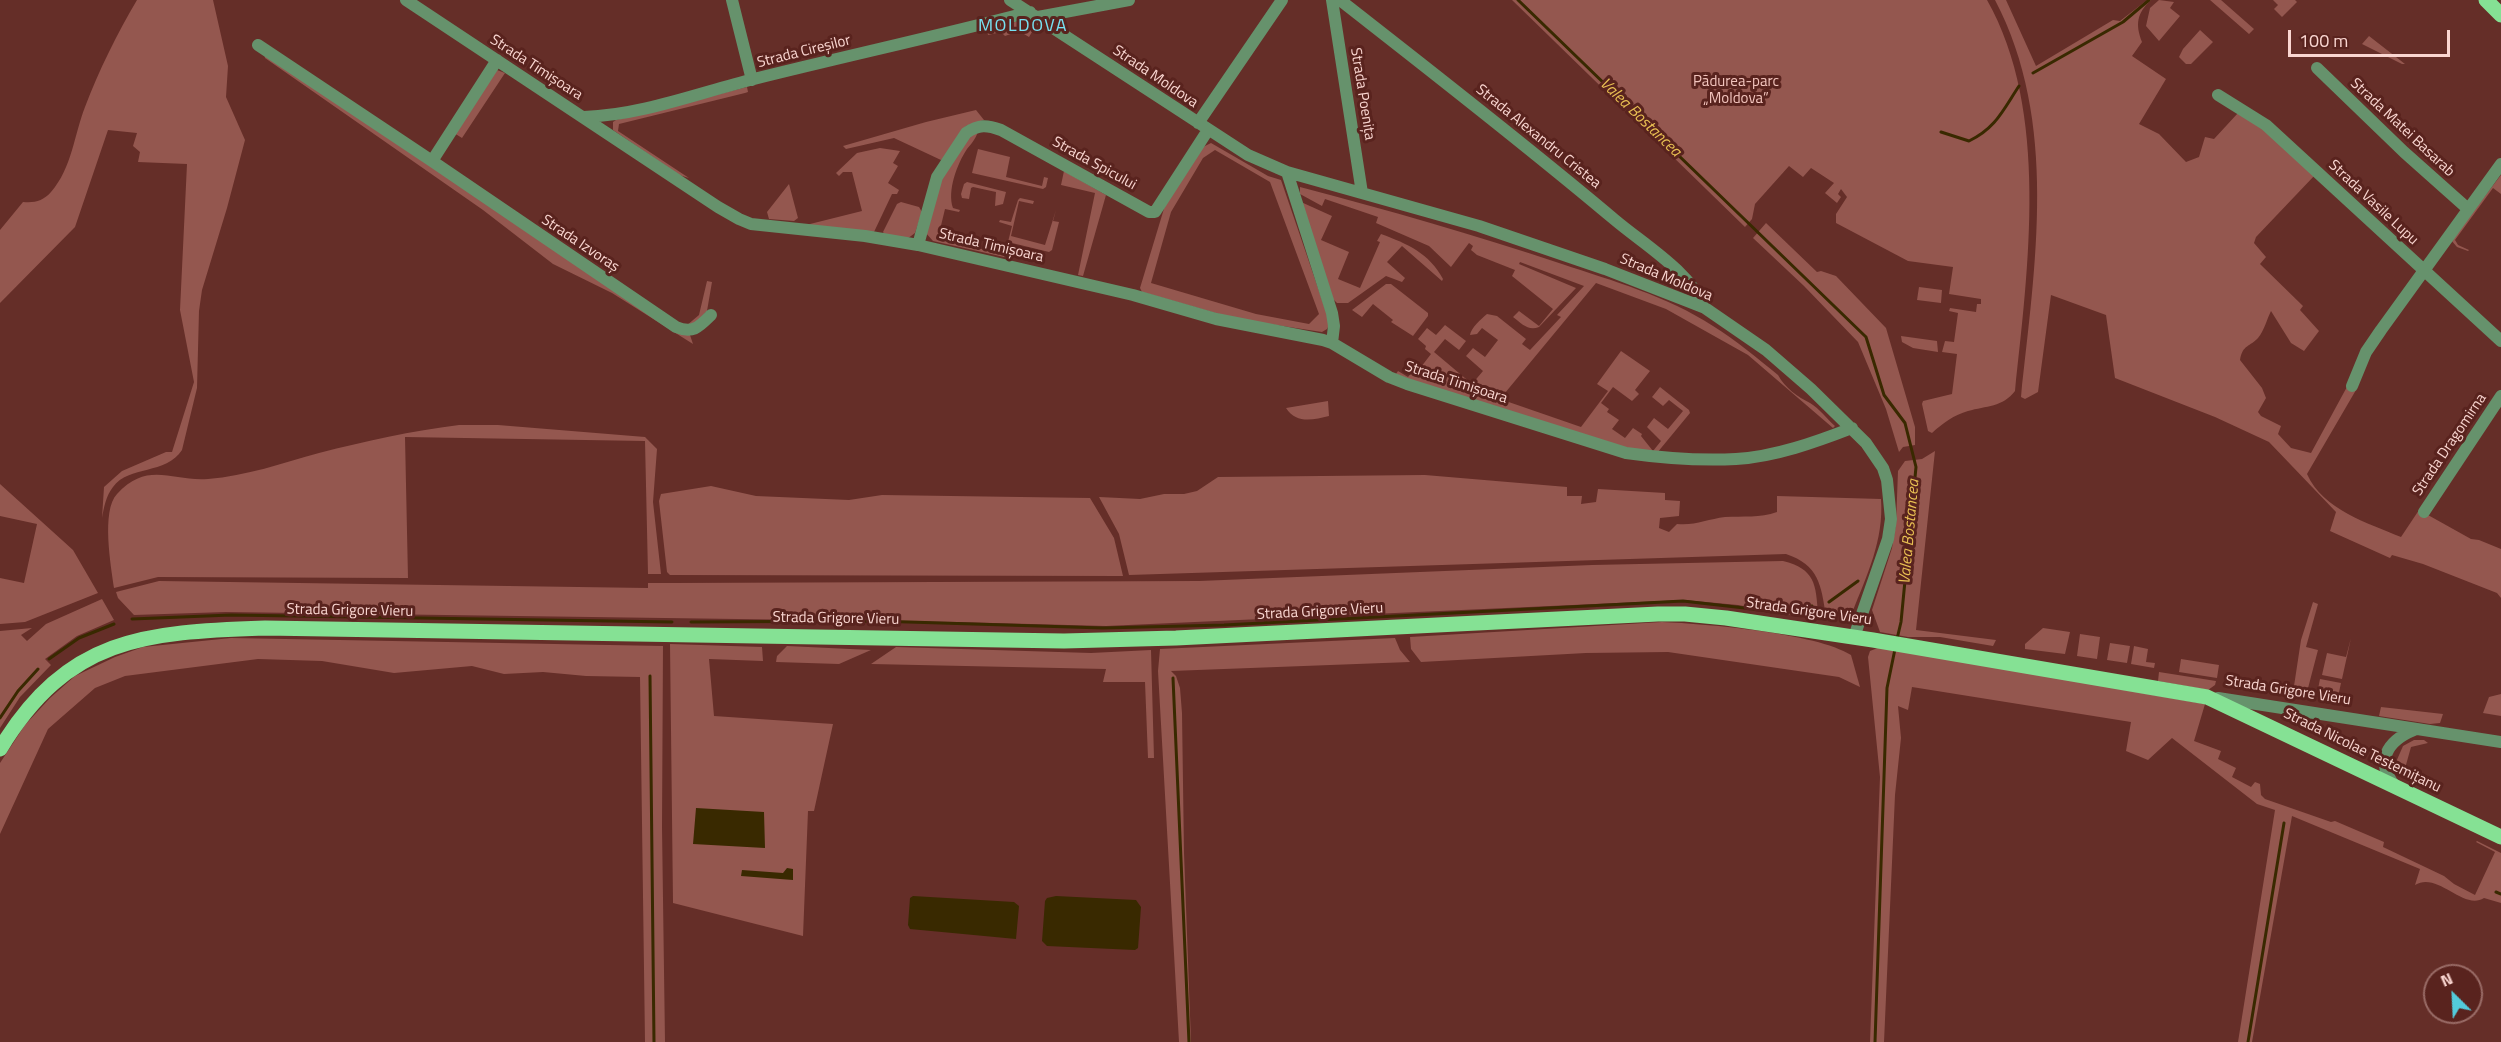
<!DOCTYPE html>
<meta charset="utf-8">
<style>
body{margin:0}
#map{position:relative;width:2501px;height:1042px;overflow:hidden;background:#652e28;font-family:"Titillium Web",sans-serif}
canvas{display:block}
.north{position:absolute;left:2423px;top:964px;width:60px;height:60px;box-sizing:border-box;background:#59231e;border:2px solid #996b66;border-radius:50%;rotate:336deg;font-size:16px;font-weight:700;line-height:24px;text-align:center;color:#fad6d1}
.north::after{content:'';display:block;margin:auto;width:21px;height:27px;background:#53cbdb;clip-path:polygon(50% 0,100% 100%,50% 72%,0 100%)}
.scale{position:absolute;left:2288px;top:30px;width:162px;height:27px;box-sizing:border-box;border:3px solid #fad6d1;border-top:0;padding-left:8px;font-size:18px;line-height:21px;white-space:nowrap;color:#fad6d1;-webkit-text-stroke:4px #59231e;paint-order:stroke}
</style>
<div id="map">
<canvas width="2501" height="1042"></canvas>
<div class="north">N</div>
<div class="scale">100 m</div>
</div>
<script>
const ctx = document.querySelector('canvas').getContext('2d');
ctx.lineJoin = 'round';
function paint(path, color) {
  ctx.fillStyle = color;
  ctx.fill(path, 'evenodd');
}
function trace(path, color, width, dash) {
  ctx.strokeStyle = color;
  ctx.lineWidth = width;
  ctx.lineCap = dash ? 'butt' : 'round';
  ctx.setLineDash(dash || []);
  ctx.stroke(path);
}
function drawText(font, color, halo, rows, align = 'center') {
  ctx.font = font + ' "Titillium Web",sans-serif';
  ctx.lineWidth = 6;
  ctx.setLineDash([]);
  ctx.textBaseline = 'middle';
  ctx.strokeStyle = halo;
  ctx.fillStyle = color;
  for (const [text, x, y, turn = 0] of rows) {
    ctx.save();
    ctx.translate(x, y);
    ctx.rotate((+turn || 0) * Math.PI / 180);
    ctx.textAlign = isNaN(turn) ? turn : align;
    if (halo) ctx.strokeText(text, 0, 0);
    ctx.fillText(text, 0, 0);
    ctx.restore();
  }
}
paint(new Path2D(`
 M 137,0 L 213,0 L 228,66 L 226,97 L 245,140 L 227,208 L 202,290 L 199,311 L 197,388 L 182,450 C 166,475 129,465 113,487 C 106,496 104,507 102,518 L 104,487 L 122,471 L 166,452 L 172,452 L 194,382 L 180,310 L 187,164 L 138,162 L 140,152 L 133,146 L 137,133 L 108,130 L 75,227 L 0,303 L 0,230 L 23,202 C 35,203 43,201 51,192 C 72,168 74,135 85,107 C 99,70 117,34 137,0 Z
 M 1512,0 L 1987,0 C 2050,111 2028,269 2015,391 C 2003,407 1986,406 1968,411 C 1954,415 1943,423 1932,433 L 1928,431 L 1922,404 L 1923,401 L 1952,394 L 1957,354 L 1942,352 L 1945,341 L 1954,342 L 1958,313 L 1949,311 L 1950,308 L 1976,312 L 1977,304 L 1981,304 L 1981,299 L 1949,294 L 1953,267 L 1908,261 L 1836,223 L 1836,214 L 1847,197 L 1841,189 L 1838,194 L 1841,197 L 1837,203 L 1825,193 L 1834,183 L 1811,168 L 1803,177 L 1789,166 L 1755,204 L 1752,219 L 1745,227 Z
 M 1995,0 L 2006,0 L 2036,66 L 2113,20 L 2120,21 L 2147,0 L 2151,0 C 2137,13 2135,24 2142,42 L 2132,56 L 2166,79 L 2139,124 L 2159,134 L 2186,162 L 2199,157 L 2205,137 L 2214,139 L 2238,113 L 2263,128 L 2315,175 L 2256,237 L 2254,243 L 2266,257 L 2260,264 L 2303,306 L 2300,310 L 2319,331 L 2304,351 L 2291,343 L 2271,311 C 2267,319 2264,331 2258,338 C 2250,347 2243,344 2240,360 L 2262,388 L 2266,398 L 2258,412 L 2261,416 L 2281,426 L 2278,434 L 2291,448 L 2311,453 L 2348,385 L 2356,390 L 2307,474 C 2323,510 2368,523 2401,537 L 2419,510 L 2471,539 L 2479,540 L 2501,549 L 2501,598 L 2497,593 L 2423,564 L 2392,555 L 2390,558 L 2330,531 L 2336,512 L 2269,442 L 2215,417 L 2115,378 L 2106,315 L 2051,295 L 2038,392 L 2025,399 L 2021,397 C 2035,265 2059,122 1995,0 Z
 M 2159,0 L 2174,2 L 2170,8 L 2180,16 L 2159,41 L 2146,26 L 2150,8 Z
 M 2210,0 L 2221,0 L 2254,29 L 2249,34 Z
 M 2273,0 L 2295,0 L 2297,2 L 2282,17 L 2274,9 L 2278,5 Z
 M 1023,20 L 1028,21 L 1035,27 L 1029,37 L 1019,31 L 1005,36 L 1001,32 L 988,35 L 987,29 Z
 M 2200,30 L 2213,42 L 2191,64 L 2186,64 L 2179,57 L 2183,49 Z
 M 2369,36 L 2405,64 L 2402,64 L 2362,44 Z
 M 264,53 L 690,335 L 693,344 L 612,293 L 553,264 L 483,210 L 265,58 Z
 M 497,70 L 505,73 L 462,138 L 454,133 Z
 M 747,87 L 748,92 L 745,93 L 619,124 L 618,131 L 689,178 L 679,175 L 613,130 L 613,122 L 616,120 Z
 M 976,110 L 984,120 L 966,126 L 945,159 L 941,160 L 894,138 L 846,149 L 843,146 L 926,122 Z
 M 979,129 C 976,138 973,142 967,149 C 957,164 947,191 953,208 L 960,210 L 959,212 L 945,209 L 938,238 L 1005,255 L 1004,257 L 933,241 L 925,232 L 935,190 L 969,134 Z
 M 1211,143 L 1268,176 L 1281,180 L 1330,323 L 1327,329 L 1322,332 L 1236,319 L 1142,292 L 1140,288 L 1166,202 L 1203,147 ZM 1215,150 L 1270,182 L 1319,314 L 1309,324 L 1256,314 L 1151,283 L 1171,212 L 1203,158 Z
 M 880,148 L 900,151 L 893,163 L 898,166 L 888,183 L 899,190 L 897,194 L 892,194 L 874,232 L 806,225 L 862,211 L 852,172 L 843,172 L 839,176 L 836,173 L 857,153 Z
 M 978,149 L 1010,157 L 1006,177 L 1042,186 L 1044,177 L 1048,178 L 1046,187 L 1043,189 L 972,173 Z
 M 1064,171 L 1106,195 L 1083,276 L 1078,275 L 1095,193 L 1061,185 Z
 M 2501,175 L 2501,194 L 2493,188 L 2455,240 L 2458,245 L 2469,250 L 2468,251 L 2457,247 L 2451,240 Z
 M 967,182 L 1006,192 L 1003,204 L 995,206 L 996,192 L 973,187 L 971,188 L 969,199 L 962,198 L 961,194 L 964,184 Z
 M 789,184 L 798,218 L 794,221 L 769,219 L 767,212 Z
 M 1300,187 C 1388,210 1475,235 1562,264 C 1613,281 1667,296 1713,326 C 1736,340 1757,358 1778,375 C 1785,388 1798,397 1810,403 C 1819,408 1827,419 1835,426 L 1833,428 L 1748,355 L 1666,309 L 1596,283 L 1500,399 L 1581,427 L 1608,391 L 1597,384 L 1621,351 L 1650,371 L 1635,390 L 1639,394 L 1632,401 L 1613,387 L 1601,403 L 1609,409 L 1607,412 L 1619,420 L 1612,429 L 1625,438 L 1633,428 L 1642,434 L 1641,436 L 1653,451 L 1661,441 L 1647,427 L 1654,418 L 1668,429 L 1683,411 L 1669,400 L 1663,406 L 1652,397 L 1660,387 L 1689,410 L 1690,413 L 1657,453 L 1638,451 L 1464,400 L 1396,374 L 1398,371 L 1408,377 L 1418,365 L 1421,367 L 1431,354 L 1425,349 L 1426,346 L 1418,339 L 1427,328 L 1436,335 L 1445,325 L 1466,341 L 1459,350 L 1445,339 L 1434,352 L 1472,384 L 1483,371 L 1466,356 L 1473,348 L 1485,357 L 1498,340 L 1482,328 L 1477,334 L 1470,335 C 1471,328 1481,319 1487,314 L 1497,316 L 1526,339 L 1522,344 L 1530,350 L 1561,317 L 1557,315 L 1584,286 L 1520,262 L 1519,264 L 1576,288 L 1539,327 C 1528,331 1522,324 1513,317 L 1519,311 L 1539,326 L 1553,309 L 1512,276 L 1515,270 L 1477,255 L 1471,250 L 1473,246 L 1469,243 L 1451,267 L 1429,246 L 1376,223 L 1378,217 L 1325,199 L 1322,206 L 1300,194 Z
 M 1020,198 L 1034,201 L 1033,204 L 1019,201 L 1011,236 L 1045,245 L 1056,210 L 1053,221 L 1059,222 L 1052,250 L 1049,252 L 1008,242 L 1012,226 L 999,222 L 1000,220 L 1011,222 L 1018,200 Z
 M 901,202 L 919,207 L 922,212 L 915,233 L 907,239 L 885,235 L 883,232 L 897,204 Z
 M 1301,202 L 1332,216 L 1321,240 L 1349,252 L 1338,279 L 1360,288 L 1380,242 L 1377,241 L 1381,234 C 1408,244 1429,253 1443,279 L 1442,281 L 1402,246 L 1387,262 L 1405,278 L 1402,282 L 1386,276 L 1348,303 L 1337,303 L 1332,298 Z
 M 1766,223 L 1817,272 L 1821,271 L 1836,276 L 1886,328 L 1915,427 L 1915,445 L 1903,447 L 1899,452 L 1886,409 L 1858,342 L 1804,286 L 1753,238 Z
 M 707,281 L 712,282 L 707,311 L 693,327 L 686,326 L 699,315 Z
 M 1386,284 L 1391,284 L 1428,313 L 1428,316 L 1413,336 L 1391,322 L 1393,320 L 1373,304 L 1362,317 L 1352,310 Z
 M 1919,287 L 1942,290 L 1941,303 L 1917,300 Z
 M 1901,336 L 1937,341 L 1938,352 L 1913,348 L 1902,342 Z
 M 1328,401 L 1329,416 C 1313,420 1296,424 1286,408 Z
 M 459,425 L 498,425 L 645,437 L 657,449 L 653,502 L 661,574 L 648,574 L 645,441 L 405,437 L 408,578 L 158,577 L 114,588 C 111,566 101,511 117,494 C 148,460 173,482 208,479 C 246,476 283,463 319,453 C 366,441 411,431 459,425 Z
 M 1935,451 L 1916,630 L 1996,640 L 1993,646 L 1940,637 L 1908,637 L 1880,632 L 1872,610 L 1892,548 L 1896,524 L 1898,471 L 1905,461 L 1922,459 Z
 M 1425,475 L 1567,487 L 1567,496 L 1582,496 L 1581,504 L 1596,502 L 1598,489 L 1665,493 L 1665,500 L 1680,501 L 1679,516 L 1660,518 L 1659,528 L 1669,532 L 1677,524 C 1694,526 1708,519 1725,517 C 1743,516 1760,518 1777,512 L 1777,496 L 1881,499 C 1884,540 1867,575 1852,613 L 1839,613 L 1838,617 L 1826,616 C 1821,585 1819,565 1786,554 L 1129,575 L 1119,534 L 1099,497 L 1140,499 L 1164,494 L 1184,494 L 1197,491 L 1218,477 Z
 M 0,484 L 73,550 L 98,593 L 25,622 L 0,624 L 0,578 L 24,583 L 37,524 L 0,516 Z
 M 711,486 L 756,496 L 849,500 L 882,495 L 1090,498 L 1114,538 L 1123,576 L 670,575 L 667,572 L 659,501 L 661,494 Z
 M 1783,561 C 1815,569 1816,584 1818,614 L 1808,618 L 1738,605 L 1684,600 L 1106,626 L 956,622 L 226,612 L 134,615 L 118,598 L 116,592 L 159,581 L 648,588 L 648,583 L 674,583 L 1199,581 L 1592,565 Z
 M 102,599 L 114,620 L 77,636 L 45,659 L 51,665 L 20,697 L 0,728 L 0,631 L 32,628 L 21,635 L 27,641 L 46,624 Z
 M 2313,602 L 2318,604 L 2306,647 L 2318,650 L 2307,692 L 2288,690 L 2289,685 L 2294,686 L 2301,640 Z
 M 1662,622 C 1707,624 1816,633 1851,655 L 1860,687 L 1839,677 L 1668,652 L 1586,653 L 1421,662 L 1411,649 L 1410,637 Z
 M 2043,628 L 2070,632 L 2065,654 L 2025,649 L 2025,644 Z
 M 2080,634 L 2100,637 L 2097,659 L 2077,656 Z
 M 231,638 L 663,646 L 662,827 L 665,1042 L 645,1042 L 640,677 L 586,676 L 543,672 L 504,674 L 472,666 L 394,673 L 322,661 L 258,659 L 125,676 L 95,688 L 48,729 L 0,834 L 0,763 L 25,725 L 50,698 L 75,676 L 115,657 L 143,647 Z
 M 1395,638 L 1400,650 L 1410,662 L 1171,671 L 1176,676 L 1180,688 L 1182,713 L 1184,853 L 1191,1042 L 1179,1042 L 1158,671 L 1160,649 Z
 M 2351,638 L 2342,679 L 2322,675 L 2327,653 L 2346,657 Z
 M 2110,643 L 2130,646 L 2127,663 L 2107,660 Z
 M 670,644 L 762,647 L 763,661 L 709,659 L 714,716 L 833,724 L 814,811 L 808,811 L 803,936 L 673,903 Z
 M 787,646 L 871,650 L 839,664 L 776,662 L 777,656 Z
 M 2134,646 L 2148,649 L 2146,662 L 2155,663 L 2154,668 L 2131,664 Z
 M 896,647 L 1091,653 L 1151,650 L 1154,758 L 1148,758 L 1145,682 L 1103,682 L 1106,669 L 871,664 Z
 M 1880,647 L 2205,704 L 2194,741 L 2221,751 L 2218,759 L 2236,768 L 2232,777 L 2251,787 L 2255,782 L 2260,784 L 2261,795 L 2265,799 L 2331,822 L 2335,821 L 2384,842 L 2383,847 L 2444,876 L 2454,884 L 2475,895 L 2495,852 L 2476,842 L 2477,841 L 2501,853 L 2501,903 L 2484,898 C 2463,911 2438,871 2415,885 L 2420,869 L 2292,816 L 2252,1042 L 2238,1042 L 2275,810 L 2257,804 L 2172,738 L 2148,760 L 2126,751 L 2131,722 L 1912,687 L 1908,710 L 1898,706 L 1901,738 L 1895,795 L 1884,1042 L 1870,1042 L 1880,777 L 1868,657 L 1870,651 Z
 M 2181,659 L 2219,665 L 2217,678 L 2179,672 Z
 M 2159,672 L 2216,681 L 2215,685 L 2208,690 L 2158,681 Z
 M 2320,679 L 2341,683 L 2338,697 L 2317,694 Z
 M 2501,694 L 2501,716 L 2483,713 L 2489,697 Z
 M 2381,707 L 2443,714 L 2440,723 L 2430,724 L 2379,716 Z
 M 2414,740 L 2424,740 L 2428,743 L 2411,747 L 2404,772 L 2413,780 L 2411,783 L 2399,773 L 2396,762 L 2403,746 Z`), '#94574f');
paint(new Path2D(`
 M 696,808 L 764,812 L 765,848 L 693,844 Z
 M 787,868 L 793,869 L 793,880 L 741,876 L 742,870 L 783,873 Z
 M 913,896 L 1014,902 L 1019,906 L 1016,939 L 910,929 L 908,925 L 910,898 Z
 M 1056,896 L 1136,900 L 1141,907 L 1138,948 L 1135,950 L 1047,946 L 1042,941 L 1045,901 L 1047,898 Z`), '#392900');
trace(new Path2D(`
 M 1518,0 L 1866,337 L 1884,395 L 1905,423 L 1916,467 L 1901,622 L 1897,639
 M 2033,73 L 2123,22 L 2149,0
 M 1941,132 L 1969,141 C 1996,128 2003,110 2019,86
 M 1829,602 L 1858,581
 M 132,619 L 231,615 L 672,622
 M 691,622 L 876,621 L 1103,628 L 1224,625 L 1683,601 L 1762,610 L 1812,606
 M 49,659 L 79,638 L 114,624
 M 650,676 L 654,1042
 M 1173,678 L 1189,1042
 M 0,718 L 18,691 L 38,669
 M 2496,892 L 2501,894
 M 1875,1042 L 1887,688 L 1895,649
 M 2248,1042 L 2284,823`), '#392900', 3);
trace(new Path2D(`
 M 406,0 L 718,207 L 739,219 L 751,224 L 865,236 L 918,245 L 1133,295 L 1216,319 L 1323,340 L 1332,343 L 1389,377 L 1407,384 L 1626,453 C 1662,458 1700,461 1736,459 C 1774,457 1816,442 1852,428
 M 732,0 L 752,80
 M 1010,0 L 1248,155 L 1287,172 L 1479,226 L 1605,269 L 1705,308 L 1766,350 L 1811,389 L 1866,443 L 1883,468 L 1887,480 L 1891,519 L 1888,539 L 1854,637
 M 1332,0 L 1362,193
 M 1340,0 C 1432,72 1525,144 1615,220 C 1646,246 1689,271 1705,308
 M 1038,17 L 1129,0
 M 258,45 L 432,161 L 676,327 C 693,334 699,327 711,315
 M 2317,68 L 2404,152 L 2468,209
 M 2218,95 L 2266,125 L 2501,341
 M 584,117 C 642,115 698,93 754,79 C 846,56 938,36 1030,12
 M 1198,123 L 1282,0
 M 432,161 L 497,60
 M 1287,172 L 1332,313 L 1334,326 L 1332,343
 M 918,245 L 937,177 L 966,133 C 979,124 987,125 1001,130 L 1149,212 L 1155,212 L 1208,130
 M 2352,386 L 2366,352 L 2381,330 L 2501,164
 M 2424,512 L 2501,396
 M 2218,698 L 2501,742
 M 2396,787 C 2374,762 2387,741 2414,730`), '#66926c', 12);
trace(new Path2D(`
 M 2486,0 L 2501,15
 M 0,749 C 68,637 144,632 265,628 L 1064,641 L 1176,638 L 1658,614 L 1685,614 L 1726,618 L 1873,640 L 2207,697 L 2501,837`), '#85e194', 15);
drawText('15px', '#fad6d1', '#59231e', [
 ["Strada Cireșilor",804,52,-14],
 ["Strada Timișoara",536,68,33],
 ["Strada Moldova",1155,77,34],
 ["Strada Poenița",1362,94,81],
 ["Strada Matei Basarab",2402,128,43],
 ["Strada Alexandru Cristea",1538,137,39],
 ["Strada Spicului",1094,164,29],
 ["Strada Vasile Lupu",2373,203,43],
 ["Strada Izvoraș",580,244,34],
 ["Strada Timișoara",991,246,13],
 ["Strada Moldova",1666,278,23],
 ["Strada Timișoara",1456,383,18],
 ["Strada Dragomirna",2450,445,-56],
 ["Strada Grigore Vieru",350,611,1],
 ["Strada Grigore Vieru",1320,612,-3],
 ["Strada Grigore Vieru",1809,612,8],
 ["Strada Grigore Vieru",836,619,1],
 ["Strada Grigore Vieru",2288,691,9],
 ["Strada Nicolae Testemițanu",2362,751,26]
]);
drawText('15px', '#f3c5be', '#59231e', [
 ["Pădurea-parc",1736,82],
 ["„Moldova”",1736,99]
]);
drawText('italic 16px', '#e9c053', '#59231e', [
 ["Valea Bostancea",1640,118,44],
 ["Valea Bostancea",1910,532,-85]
]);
ctx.letterSpacing = '1.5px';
drawText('18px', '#77e1f1', '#59231e', [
 ["MOLDOVA",1023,27]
]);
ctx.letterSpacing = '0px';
</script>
